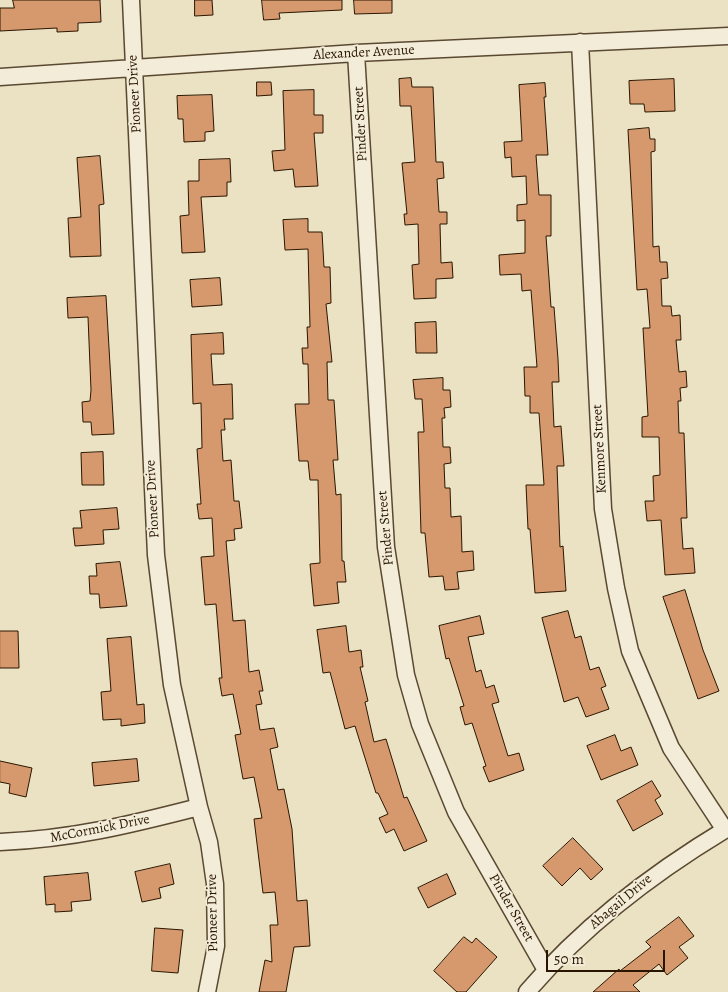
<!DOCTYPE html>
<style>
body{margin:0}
#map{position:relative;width:728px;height:992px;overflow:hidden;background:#ebe1c3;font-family:Alegreya,serif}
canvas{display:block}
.scale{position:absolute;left:546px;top:950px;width:119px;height:22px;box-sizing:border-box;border:2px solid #2a1600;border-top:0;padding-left:6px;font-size:15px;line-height:18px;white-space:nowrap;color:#2a1600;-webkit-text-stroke:4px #f2ecd8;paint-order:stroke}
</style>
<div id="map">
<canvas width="728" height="992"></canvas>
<div class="scale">50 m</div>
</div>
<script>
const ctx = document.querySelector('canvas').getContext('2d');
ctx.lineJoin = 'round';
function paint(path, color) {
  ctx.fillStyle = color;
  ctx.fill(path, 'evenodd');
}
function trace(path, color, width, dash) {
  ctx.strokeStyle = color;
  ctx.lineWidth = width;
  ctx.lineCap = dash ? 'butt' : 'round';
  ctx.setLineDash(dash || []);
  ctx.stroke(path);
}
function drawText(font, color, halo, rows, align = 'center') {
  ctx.font = font + ' Alegreya,serif';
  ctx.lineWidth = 4;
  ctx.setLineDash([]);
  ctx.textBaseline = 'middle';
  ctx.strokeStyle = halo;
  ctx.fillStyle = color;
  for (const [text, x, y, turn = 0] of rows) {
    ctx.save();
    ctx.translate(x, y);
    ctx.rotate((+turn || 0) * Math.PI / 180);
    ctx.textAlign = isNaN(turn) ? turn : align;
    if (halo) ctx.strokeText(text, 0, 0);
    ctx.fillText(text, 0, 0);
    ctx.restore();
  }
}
const building = new Path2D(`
 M 13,0 L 100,0 L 101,22 L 78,23 L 78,31 L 57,32 L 57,28 L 0,31 L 0,8 L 14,8 Z
 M 195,0 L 212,0 L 213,15 L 195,16 Z
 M 262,0 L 342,0 L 342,10 L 279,13 L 280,19 L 264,20 Z
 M 354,0 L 392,0 L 392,13 L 355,14 Z
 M 411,78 L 412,87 L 433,87 L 436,162 L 443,162 L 444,178 L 437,179 L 439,212 L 447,212 L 447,224 L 440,224 L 441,263 L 452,262 L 453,278 L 436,279 L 436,298 L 414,299 L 412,265 L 419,264 L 418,224 L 405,225 L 404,214 L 407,214 L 402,163 L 415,162 L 411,106 L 400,106 L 399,79 Z
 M 674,79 L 675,111 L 645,112 L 644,104 L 630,104 L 629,81 Z
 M 257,82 L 271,82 L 272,95 L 257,96 Z
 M 545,83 L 546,97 L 544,97 L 548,155 L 536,155 L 539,195 L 551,195 L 551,236 L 546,236 L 551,307 L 554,307 L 558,359 L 559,382 L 552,382 L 554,427 L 561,426 L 564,466 L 557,466 L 560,547 L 563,546 L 566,591 L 535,593 L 530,529 L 528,529 L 526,485 L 544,485 L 539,413 L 530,413 L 530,396 L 525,396 L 524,367 L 537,367 L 531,290 L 522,291 L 521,274 L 500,275 L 499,255 L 525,253 L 525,220 L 517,221 L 517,205 L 527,204 L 526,176 L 512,177 L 511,157 L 505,158 L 504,142 L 522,141 L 519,85 Z
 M 314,90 L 314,115 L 323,115 L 323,133 L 314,133 L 318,186 L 295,187 L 293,169 L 274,171 L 272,151 L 285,150 L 283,91 Z
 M 212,95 L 214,131 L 205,132 L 205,141 L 184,142 L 183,119 L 178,119 L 177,96 Z
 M 649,128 L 650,139 L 655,139 L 655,151 L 651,152 L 653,247 L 659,246 L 660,262 L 667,262 L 668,278 L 661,279 L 662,306 L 671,306 L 672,316 L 680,315 L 681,340 L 676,340 L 679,372 L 686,371 L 687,387 L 680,388 L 681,401 L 678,401 L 679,433 L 684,433 L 687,518 L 681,518 L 683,549 L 693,548 L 695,573 L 665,575 L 661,520 L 647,521 L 645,501 L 654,501 L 653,476 L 660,475 L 659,437 L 642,437 L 642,417 L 648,416 L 643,328 L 650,328 L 647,289 L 637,290 L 628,130 Z
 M 100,156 L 104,204 L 99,205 L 101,256 L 70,257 L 68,218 L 81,217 L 77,158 Z
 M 230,159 L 231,182 L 227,182 L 227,196 L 201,197 L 205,252 L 182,253 L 180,216 L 189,215 L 188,181 L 199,181 L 199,160 Z
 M 308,219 L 308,232 L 322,232 L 324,267 L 330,267 L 331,303 L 326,304 L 332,362 L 327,362 L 328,400 L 334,400 L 338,460 L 333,460 L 336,495 L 341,494 L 342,561 L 344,561 L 346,582 L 337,582 L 339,603 L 314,606 L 310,564 L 320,563 L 318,480 L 310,480 L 308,461 L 299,461 L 295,404 L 309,404 L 308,364 L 303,364 L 302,348 L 308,348 L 307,327 L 310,327 L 308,249 L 285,250 L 283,220 Z
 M 220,278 L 222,305 L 192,307 L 190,280 Z
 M 106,296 L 114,434 L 92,435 L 91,422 L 83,422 L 82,402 L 90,401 L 91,390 L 88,317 L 68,318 L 67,298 Z
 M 436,322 L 437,353 L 416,353 L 415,323 Z
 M 223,333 L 224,354 L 211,354 L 213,385 L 232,384 L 233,419 L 224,419 L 225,430 L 221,430 L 223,461 L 231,460 L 234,501 L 239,501 L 242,528 L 234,529 L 235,540 L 226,541 L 233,621 L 245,620 L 249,672 L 259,670 L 263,691 L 259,691 L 262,704 L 256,705 L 260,730 L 274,728 L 278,747 L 270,749 L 278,790 L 284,789 L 292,829 L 297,901 L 307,900 L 310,946 L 294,947 L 286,992 L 259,992 L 265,960 L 272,962 L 270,925 L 278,925 L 275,892 L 263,893 L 254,819 L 262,818 L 254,777 L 243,779 L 235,735 L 241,734 L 233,694 L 222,696 L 219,678 L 222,678 L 216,604 L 205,605 L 201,557 L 214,556 L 212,518 L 199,519 L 197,504 L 201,504 L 197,449 L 202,448 L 201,403 L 193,404 L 191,335 Z
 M 443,378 L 443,390 L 450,390 L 451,407 L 444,408 L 445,418 L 442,418 L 443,447 L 450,447 L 451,463 L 444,464 L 445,488 L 450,488 L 451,517 L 461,516 L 462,552 L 473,551 L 474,570 L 457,572 L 459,589 L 445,590 L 443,576 L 429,577 L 425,533 L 421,533 L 418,432 L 424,432 L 422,399 L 415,399 L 413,380 Z
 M 103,452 L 104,485 L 82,485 L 81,453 Z
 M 117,508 L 119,529 L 103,530 L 104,544 L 75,546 L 73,528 L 82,528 L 80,511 Z
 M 120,562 L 127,606 L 100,608 L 99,594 L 90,594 L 89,576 L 97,576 L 96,564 Z
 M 685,590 L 703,650 L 719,691 L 698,699 L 663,597 Z
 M 568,611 L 575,638 L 581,636 L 590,670 L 599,667 L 606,686 L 601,688 L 609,709 L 586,717 L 578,697 L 564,702 L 542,618 Z
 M 480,616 L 484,634 L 468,637 L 476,672 L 481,670 L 486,688 L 494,685 L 499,702 L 492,704 L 508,756 L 519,753 L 524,770 L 489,782 L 483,767 L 486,766 L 472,723 L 465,725 L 460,707 L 464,706 L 449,658 L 446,659 L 439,626 Z
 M 346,626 L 349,652 L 361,650 L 363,667 L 360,667 L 368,701 L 365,702 L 374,742 L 386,739 L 404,798 L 407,797 L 427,841 L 404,851 L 394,829 L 386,833 L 379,818 L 388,814 L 378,793 L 376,793 L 355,726 L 345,729 L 330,672 L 323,673 L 317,630 Z
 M 0,631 L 18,631 L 19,668 L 0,668 Z
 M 131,637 L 137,705 L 144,704 L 145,723 L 121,726 L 121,719 L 103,720 L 101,692 L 111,691 L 107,639 Z
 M 615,735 L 621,751 L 631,747 L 638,765 L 601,780 L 587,746 Z
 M 137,759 L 139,781 L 94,786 L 92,763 Z
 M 0,761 L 32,768 L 26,797 L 9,793 L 10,784 L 0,782 Z
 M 652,781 L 661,796 L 655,800 L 663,814 L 633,831 L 617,801 Z
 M 573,838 L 603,869 L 591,880 L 580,868 L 562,886 L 543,866 Z
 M 170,864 L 174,884 L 159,888 L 161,898 L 142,902 L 135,872 Z
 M 88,873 L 91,900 L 71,902 L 72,911 L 55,912 L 55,904 L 46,905 L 44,877 Z
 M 447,874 L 456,894 L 428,908 L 418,888 Z
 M 679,917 L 694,936 L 679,947 L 688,958 L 667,975 L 659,964 L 633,985 L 640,992 L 593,992 L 619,969 L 620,971 L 651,947 L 646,942 Z
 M 155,928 L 183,930 L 178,973 L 152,971 Z
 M 464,937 L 472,943 L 476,938 L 497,957 L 466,992 L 457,992 L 434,971 Z`);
paint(building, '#d6986d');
trace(building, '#2a1600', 1);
const street = new Path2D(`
 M 131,0 L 156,555 L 172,685 L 199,807 L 209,842 L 215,884 L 216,946 L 207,992
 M 580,42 L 603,509 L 616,588 L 630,651 L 671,748 L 725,830
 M 356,53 L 386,547 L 406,675 L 420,724 L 456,812 L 546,970
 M 0,77 L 356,53 L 728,36
 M 0,842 C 72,839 129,825 199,807
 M 527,992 C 584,925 653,873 728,828`);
trace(street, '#5a4931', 19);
trace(street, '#f2ecd8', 16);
drawText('14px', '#2a1600', '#f2ecd8', [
 ["Alexander Avenue",364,53,-3],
 ["Pioneer Drive",135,94,-93],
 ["Pinder Street",361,124,-93],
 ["Kenmore Street",600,449,-93],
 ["Pioneer Drive",153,499,-93],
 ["Pinder Street",386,528,-95],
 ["McCormick Drive",100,829,-11],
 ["Abagail Drive",621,902,-40],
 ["Pinder Street",511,908,60],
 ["Pioneer Drive",213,913,-91]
]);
</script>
